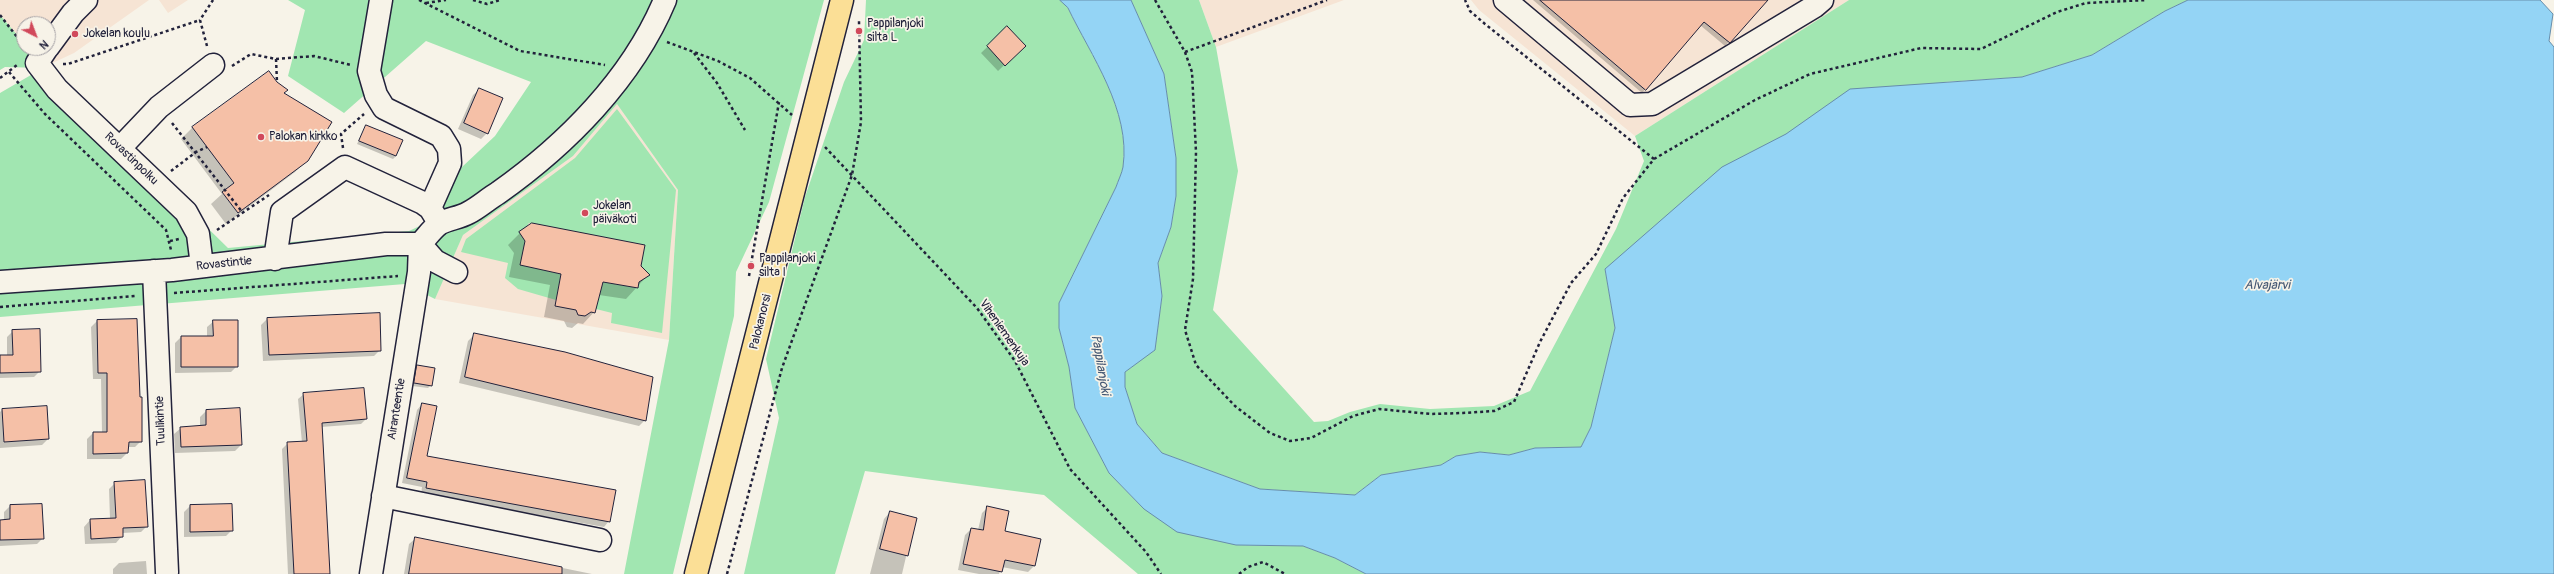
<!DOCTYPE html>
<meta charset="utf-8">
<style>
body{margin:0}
#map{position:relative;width:2554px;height:574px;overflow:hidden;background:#f7f3e8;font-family:Pangolin,sans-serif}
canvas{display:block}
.north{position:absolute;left:16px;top:16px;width:40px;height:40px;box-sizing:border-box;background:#f7f3e8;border:1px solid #a29fa3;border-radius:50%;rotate:138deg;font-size:11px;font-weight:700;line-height:16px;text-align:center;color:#22223b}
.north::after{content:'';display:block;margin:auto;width:14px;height:18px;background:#d1495b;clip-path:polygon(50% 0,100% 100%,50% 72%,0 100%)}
</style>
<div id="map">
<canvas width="2554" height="574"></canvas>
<div class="north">N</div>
</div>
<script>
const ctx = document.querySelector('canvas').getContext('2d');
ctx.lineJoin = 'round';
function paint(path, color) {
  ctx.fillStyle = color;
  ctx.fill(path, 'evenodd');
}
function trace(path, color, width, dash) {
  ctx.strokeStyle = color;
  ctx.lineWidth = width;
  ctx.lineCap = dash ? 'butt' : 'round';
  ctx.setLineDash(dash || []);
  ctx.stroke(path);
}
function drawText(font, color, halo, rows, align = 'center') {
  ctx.font = font + ' Pangolin,sans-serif';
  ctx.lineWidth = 3.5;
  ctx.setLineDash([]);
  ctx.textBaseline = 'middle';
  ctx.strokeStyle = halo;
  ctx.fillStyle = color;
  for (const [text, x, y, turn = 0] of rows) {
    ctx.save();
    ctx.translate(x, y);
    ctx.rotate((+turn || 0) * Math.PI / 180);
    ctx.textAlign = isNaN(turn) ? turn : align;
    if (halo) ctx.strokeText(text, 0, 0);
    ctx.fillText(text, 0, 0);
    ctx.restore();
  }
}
paint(new Path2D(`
 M 0,0 L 149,0 L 74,53 L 44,67 L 28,48 L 48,48 L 48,24 L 24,24 L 24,43 L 0,15 Z
 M 159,0 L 188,0 L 168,13 Z
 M 1199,0 L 1344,0 L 1216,47 Z
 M 1471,0 L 1849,0 L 1635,136 L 1479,10 Z
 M 617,104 L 678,190 L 669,340 L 435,299 L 463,235 L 573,156 Z`), '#f6e4d4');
paint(new Path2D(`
 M 288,0 L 824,0 L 769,202 L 736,272 L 734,316 L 673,574 L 624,574 L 669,340 L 678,190 L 617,104 L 573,156 L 463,235 L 435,299 L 405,284 L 0,317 L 0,93 L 43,68 L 5,67 L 0,70 L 0,15 L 24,43 L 24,48 L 28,48 L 44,67 L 228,248 L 409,231 L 441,216 L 435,207 L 446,182 L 495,136 L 531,82 L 426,41 L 344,113 L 288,76 L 305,10 Z
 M 866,0 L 1060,0 L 1068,8 C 1091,56 1131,110 1123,167 C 1122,174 1118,181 1116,187 L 1059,303 L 1059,328 L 1069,367 L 1075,408 L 1109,473 L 1144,509 L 1236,545 L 1303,546 L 1335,558 L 1366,574 L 1138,574 L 1044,495 L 865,471 L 835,574 L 744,574 L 779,418 L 766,359 L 805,197 L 844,82 L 864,40 Z
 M 1131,0 L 1199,0 L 1216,47 L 1238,171 L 1213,310 L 1314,422 L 1328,421 L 1350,412 L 1380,404 L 1430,409 L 1494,406 L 1530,391 L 1616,229 L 1644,161 L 1635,136 L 1849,0 L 2188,0 L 2165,11 L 2092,55 L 2022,77 L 1945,82 L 1605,269 L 1615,328 L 1591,427 L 1581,447 L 1535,448 L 1509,455 L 1480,452 L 1456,456 L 1441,465 L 1381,475 L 1355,495 L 1260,489 L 1162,453 L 1137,424 L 1125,387 L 1125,372 L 1155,349 L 1162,296 L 1158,263 L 1171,227 L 1176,196 L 1176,158 L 1164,74 Z
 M 617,109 L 676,190 L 662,333 L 611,323 L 612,313 L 596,309 L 603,282 L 638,288 L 639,282 L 646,271 L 641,266 L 645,245 L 529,223 L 521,235 L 525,241 L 521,265 L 561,274 L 556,300 L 518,289 L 505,278 L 508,263 L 461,252 L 466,239 L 575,158 Z`), '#a1e6b1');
const water = new Path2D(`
 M 1060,0 L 1131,0 L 1164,74 L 1176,158 L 1176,196 L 1171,227 L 1158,263 L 1162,296 L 1155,350 L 1125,372 L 1125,387 L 1137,424 L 1162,453 L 1260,489 L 1355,495 L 1381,475 L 1441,465 L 1456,456 L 1480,452 L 1509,455 L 1535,448 L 1581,447 L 1591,427 L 1615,328 L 1605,269 L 1722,167 L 1786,134 L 1850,89 L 2022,77 L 2092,55 L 2165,11 L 2188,0 L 2540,0 L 2553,14 L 2549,41 L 2554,47 L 2554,574 L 1366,574 L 1335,558 L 1303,546 L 1236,545 L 1177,532 L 1144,509 L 1109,473 L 1075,408 L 1069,367 L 1059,328 L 1059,303 L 1116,187 C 1118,181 1122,173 1123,167 C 1131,110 1091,56 1068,8 Z`);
paint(water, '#94d4f5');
trace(water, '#668dab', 1);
paint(new Path2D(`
 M 1533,0 L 1766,0 L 1725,46 L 1700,25 L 1642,93 Z
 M 1007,28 L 1024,46 L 998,71 L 981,53 Z
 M 269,72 L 283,94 L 307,160 L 295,172 L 226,224 L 211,204 L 222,194 L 181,139 L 192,128 Z
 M 480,89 L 487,133 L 481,139 L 458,129 L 473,95 Z
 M 366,126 L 396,156 L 393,159 L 357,144 Z
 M 520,233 L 640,267 L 648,275 L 626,299 L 599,295 L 594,312 L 583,324 L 578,323 L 572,328 L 567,327 L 564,321 L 544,317 L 550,285 L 509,277 L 514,253 L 508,245 Z
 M 267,319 L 380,350 L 374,356 L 263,361 L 261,325 Z
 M 136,320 L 141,441 L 135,447 L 127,447 L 127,453 L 121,459 L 87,459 L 87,439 L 93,433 L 102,433 L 101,379 L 93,379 L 91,327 L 97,321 Z
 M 214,321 L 237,366 L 231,372 L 175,373 L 175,343 L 181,337 L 207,337 L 207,327 Z
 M 13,331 L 40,371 L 34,377 L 0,378 L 0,356 L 7,356 L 7,337 Z
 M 474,335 L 645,420 L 639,426 L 459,383 L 468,341 Z
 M 417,366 L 431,385 L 428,388 L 412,386 L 414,369 Z
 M 304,394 L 366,419 L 361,424 L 321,427 L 329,574 L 288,574 L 282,449 L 288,443 L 302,443 L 298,399 Z
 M 422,404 L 426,457 L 609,521 L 604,527 L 421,494 L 422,487 L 402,483 L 417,410 Z
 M 2,410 L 48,439 L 42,445 L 0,448 L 0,412 Z
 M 206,411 L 241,445 L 235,451 L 175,453 L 174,434 L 181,428 L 200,427 L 200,417 Z
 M 115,483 L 147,526 L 141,532 L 122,533 L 122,536 L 116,543 L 85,544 L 84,527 L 90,520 L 110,519 L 109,489 Z
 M 10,506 L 43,538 L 37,544 L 0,546 L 0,521 L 4,521 L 4,512 Z
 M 190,506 L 232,530 L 226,536 L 184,537 L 184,512 Z
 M 988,507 L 1004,532 L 1040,539 L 1034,566 L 1028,572 L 1002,567 L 999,574 L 979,574 L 958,570 L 965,535 L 971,529 L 978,530 L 982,513 Z
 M 890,512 L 915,518 L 902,574 L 870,574 L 884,519 Z
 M 416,538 L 592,574 L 404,574 L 409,544 Z
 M 146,561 L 147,574 L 113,574 L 113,569 L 119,563 Z`), '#0003');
const building = new Path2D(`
 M 1540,0 L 1768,0 L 1730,43 L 1704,22 L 1646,90 Z
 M 1007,26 L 1026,46 L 1005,66 L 987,46 Z
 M 269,71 L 277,82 L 288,90 L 284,93 L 332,122 L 308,161 L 238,213 L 222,192 L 234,183 L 192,127 Z
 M 479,88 L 503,98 L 488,134 L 464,123 Z
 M 366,125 L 403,140 L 396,156 L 359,141 Z
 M 532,223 L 645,245 L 641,266 L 650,275 L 639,282 L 638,288 L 603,282 L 595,313 L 591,312 L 585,316 L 578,315 L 576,310 L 555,306 L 561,274 L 520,265 L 525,241 L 519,232 Z
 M 380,313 L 381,351 L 269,355 L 267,318 Z
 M 137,319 L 140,397 L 142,397 L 142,442 L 129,442 L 128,453 L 93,454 L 93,432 L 107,432 L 107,373 L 98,373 L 97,320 Z
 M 213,320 L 238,320 L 238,367 L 181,367 L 181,336 L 213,336 Z
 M 40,329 L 41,372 L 0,373 L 0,355 L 13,355 L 12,330 Z
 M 474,333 L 565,352 L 653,377 L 646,421 L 465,377 Z
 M 417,365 L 435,368 L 432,386 L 414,383 Z
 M 364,388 L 367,419 L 322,423 L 330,574 L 294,574 L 287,442 L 307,441 L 303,393 Z
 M 422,403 L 437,406 L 427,456 L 616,490 L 610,522 L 426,488 L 427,482 L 407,478 Z
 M 47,406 L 49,439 L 4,442 L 2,409 Z
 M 240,408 L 242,445 L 181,447 L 180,427 L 206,425 L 206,410 Z
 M 145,480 L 148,527 L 123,528 L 123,537 L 91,539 L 90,519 L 116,518 L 114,482 Z
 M 42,504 L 44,539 L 0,540 L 0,520 L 10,519 L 10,505 Z
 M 232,504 L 233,531 L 190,532 L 190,505 Z
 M 987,506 L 1009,511 L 1005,531 L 1041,539 L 1035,566 L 1005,560 L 1002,572 L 963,564 L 971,528 L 983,530 Z
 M 890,511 L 917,518 L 908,556 L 880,549 Z
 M 415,537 L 562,567 L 562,574 L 409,574 Z`);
paint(building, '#f5c0a7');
trace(building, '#22223b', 1);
const minor = new Path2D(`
 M 381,0 L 369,71 L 376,95 L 384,108 L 441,136 L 449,149 L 450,163 L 430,208
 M 1505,0 L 1630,105 L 1652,104 L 1815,6 L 1822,0
 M 48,47 L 73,13 L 86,0
 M 47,48 L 37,63 L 57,89 L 186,212 L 198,234 L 202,266
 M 120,148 L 159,107 L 213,65
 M 420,244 L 435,261 L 456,272
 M 275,259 L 282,212 L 345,167 L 423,203 L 430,208 L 438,221
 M 154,271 L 167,572
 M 0,282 L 172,270 L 386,244 L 420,244 C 426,238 432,229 439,224 C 447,219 459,218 468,213 C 478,208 488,199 498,193 C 566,145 632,79 665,0
 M 383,496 L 600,540
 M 371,574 L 419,272 L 420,244`);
const major = new Path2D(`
 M 696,574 L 842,0`);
trace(minor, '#22223b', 25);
trace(major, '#22223b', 25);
trace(new Path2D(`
 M 419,0 L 520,51 L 605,65
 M 473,0 L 487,4 L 500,0
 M 1155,0 L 1185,52 L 1192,72 L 1196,152 L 1193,279 L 1185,330 L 1196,365 L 1235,406 L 1270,433 L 1290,441 L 1311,438 L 1353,416 L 1379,409 L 1431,414 L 1463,413 L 1494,411 L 1514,402 L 1540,342 L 1571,283 L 1596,254 L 1623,198 L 1654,159 L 1485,24 L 1470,11 L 1465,0
 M 426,3 L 446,0
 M 0,15 L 24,46
 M 667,42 L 718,61 L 750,78 L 792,115
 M 207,46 L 200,20 L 213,0
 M 1185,52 L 1327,0
 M 694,53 L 717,83 L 745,130
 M 276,59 L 314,56 L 351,65
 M 63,64 L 68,64 L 200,20
 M 232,66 L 251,54 L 276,59 L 277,82
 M 9,72 L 45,114 L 166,230 L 171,250
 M 0,78 L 17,65
 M 172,123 L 243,213
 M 825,147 L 977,308 L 1015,361 L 1070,469 L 1146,552 L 1161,574
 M 343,148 L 341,134 L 364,114
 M 1654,159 L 1755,100 L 1810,74 L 1921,48 L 1981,49 L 2057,12 L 2086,3 L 2147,0
 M 171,171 L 196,152 L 207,147
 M 217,230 L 269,195
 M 170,241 L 179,239
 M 749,276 L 779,102
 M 174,293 L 398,276
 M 0,307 L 135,296
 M 727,574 L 782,368 L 852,175 L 861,122 L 859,21
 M 1239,574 L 1248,567 L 1263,562 L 1285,574`), '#22223b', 2.5, [3, 3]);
trace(minor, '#f7f3e8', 22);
trace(major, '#fbdf96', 22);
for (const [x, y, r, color] of [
 [859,31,4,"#d1495b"],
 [75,34,4,"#d1495b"],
 [261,137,4,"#d1495b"],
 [585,213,4,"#d1495b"],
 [751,266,4,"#d1495b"]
]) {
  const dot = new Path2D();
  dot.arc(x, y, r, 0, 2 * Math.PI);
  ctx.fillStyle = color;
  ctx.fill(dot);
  trace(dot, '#f7f3e8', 1.5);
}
drawText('12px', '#22223b', '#f7f3e8', [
 ["Pappilanjoki",867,24],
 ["silta L",867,38],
 ["Jokelan koulu",83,34],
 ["Palokan kirkko",269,137],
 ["Jokelan",593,206],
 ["päiväkoti",593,220],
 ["Pappilanjoki",759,259],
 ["silta I",759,273]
], 'left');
drawText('12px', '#22223b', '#f7f3e8', [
 ["Rovastinpolku",131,159,44],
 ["Rovastintie",224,264,-6],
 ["Palokanorsi",761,322,-76],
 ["Viheniemenkuja",1004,333,55],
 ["Airanteentie",397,409,-81],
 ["Tuulikintie",161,421,-92]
]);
drawText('italic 13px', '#445773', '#f7f3e8', [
 ["Alvajärvi",2267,286],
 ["Pappilanjoki",1100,365,80]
]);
</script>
